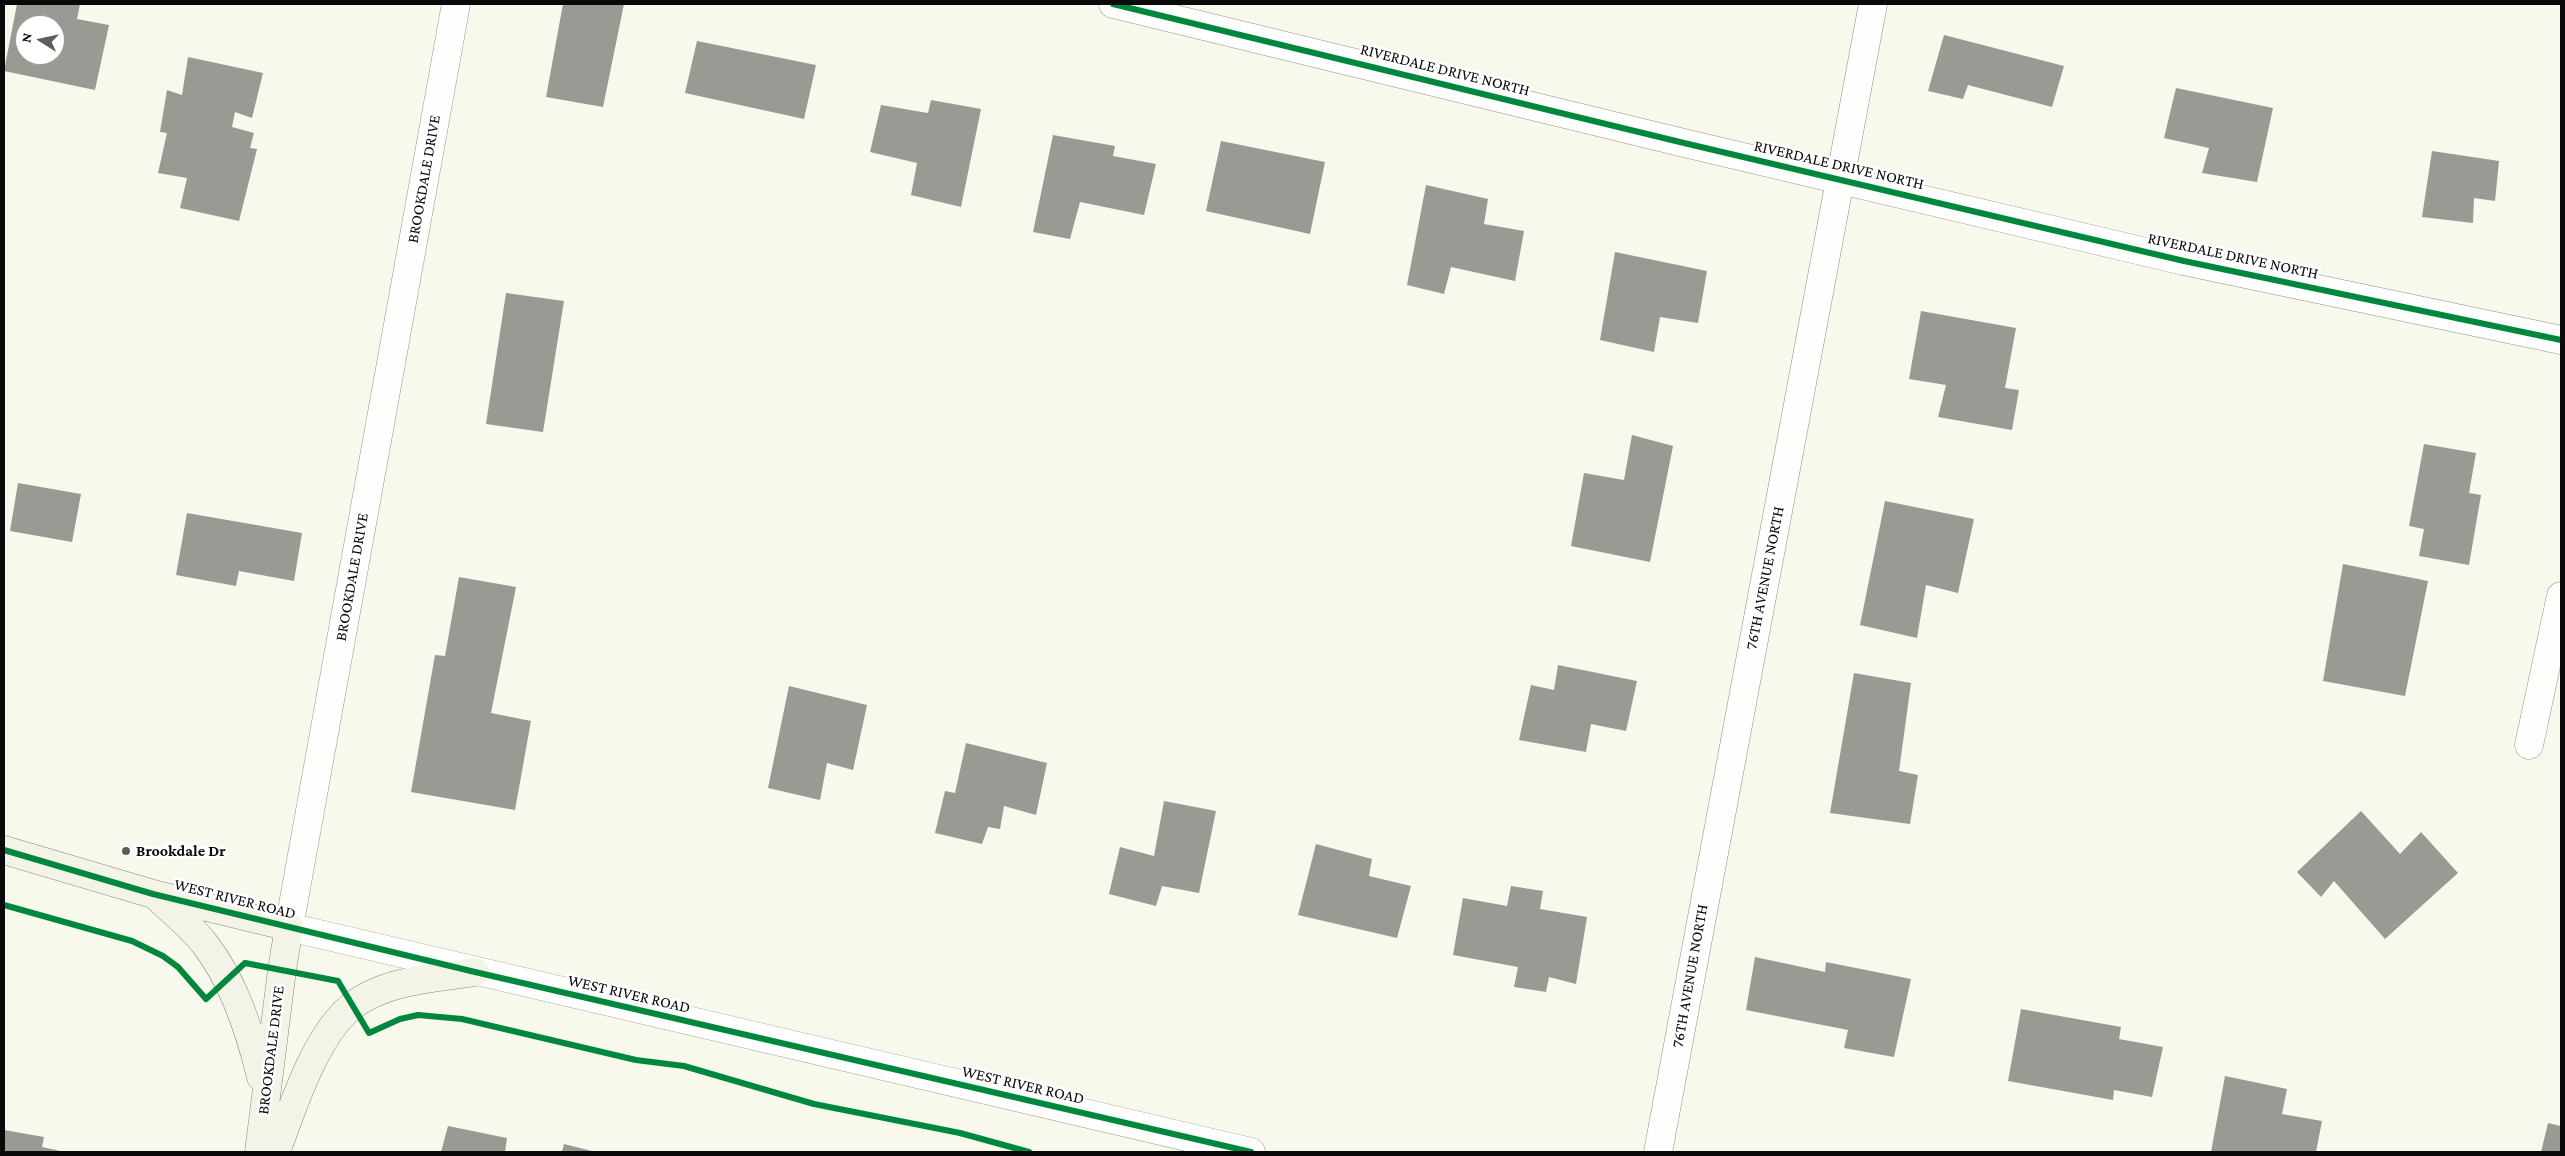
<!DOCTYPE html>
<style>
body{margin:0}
#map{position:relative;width:2565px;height:1156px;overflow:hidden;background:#f9f8ed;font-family:"Crimson Pro",serif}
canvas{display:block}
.frame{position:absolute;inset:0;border:5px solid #0a0a0a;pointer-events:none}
.north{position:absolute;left:15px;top:15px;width:50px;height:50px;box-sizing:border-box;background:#fff;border:1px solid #9d9d9d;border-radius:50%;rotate:280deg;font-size:14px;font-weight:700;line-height:20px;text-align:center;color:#0a0a0a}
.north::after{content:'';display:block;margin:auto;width:18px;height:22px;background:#5e5d59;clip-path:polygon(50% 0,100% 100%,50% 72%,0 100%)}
</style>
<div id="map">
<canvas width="2565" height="1156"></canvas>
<div class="frame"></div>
<div class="north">N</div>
</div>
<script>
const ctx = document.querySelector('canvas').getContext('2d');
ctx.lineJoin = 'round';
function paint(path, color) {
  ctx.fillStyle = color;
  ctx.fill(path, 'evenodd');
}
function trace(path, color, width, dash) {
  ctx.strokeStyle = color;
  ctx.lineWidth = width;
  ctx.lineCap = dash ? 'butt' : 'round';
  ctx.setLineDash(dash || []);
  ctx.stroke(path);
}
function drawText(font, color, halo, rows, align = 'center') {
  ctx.font = font + ' "Crimson Pro",serif';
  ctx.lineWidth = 5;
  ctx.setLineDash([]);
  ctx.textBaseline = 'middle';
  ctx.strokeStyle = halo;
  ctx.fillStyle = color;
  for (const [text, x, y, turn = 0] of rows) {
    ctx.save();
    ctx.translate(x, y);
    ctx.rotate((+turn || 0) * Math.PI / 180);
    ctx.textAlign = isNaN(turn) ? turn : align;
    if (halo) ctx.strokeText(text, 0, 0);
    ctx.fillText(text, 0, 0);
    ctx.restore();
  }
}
paint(new Path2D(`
 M 17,4 L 80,4 L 77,19 L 109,25 L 95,90 L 4,71 ZM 25,25 L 55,25 L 55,55 L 25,55 Z
 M 563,4 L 624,4 L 603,107 L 546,97 Z
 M 1944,35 L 2064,66 L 2052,107 L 1968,85 L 1963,99 L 1928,91 Z
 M 697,41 L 816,65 L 804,119 L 685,93 Z
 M 188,57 L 263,73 L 252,118 L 235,112 L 232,127 L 254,133 L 250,148 L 257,149 L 239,221 L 180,208 L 187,178 L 158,173 L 167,133 L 160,132 L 167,90 L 182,95 Z
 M 2176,88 L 2273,108 L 2257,182 L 2202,173 L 2209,148 L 2164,138 Z
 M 931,100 L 981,109 L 961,207 L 911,195 L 917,163 L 870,152 L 881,105 L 928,113 Z
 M 1053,135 L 1115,146 L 1113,156 L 1156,164 L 1144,215 L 1080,202 L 1070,239 L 1033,232 Z
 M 1221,141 L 1325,162 L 1310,234 L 1206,211 Z
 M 2432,151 L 2499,161 L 2495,201 L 2474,198 L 2473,223 L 2422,217 Z
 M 1426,185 L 1488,199 L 1484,224 L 1524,231 L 1515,281 L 1451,267 L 1444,294 L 1407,285 Z
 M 1615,252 L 1707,271 L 1698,323 L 1660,317 L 1654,352 L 1600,340 Z
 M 506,293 L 564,301 L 543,432 L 486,424 Z
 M 1921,311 L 2016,328 L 2005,388 L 2019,390 L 2012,430 L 1938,417 L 1946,385 L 1909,379 Z
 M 1632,435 L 1673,446 L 1650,562 L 1571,546 L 1584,473 L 1624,480 Z
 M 2424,444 L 2476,453 L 2469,493 L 2481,495 L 2469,565 L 2419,556 L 2424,529 L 2409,526 Z
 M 18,483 L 81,494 L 72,542 L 10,531 Z
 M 1885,501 L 1974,519 L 1958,593 L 1926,585 L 1917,638 L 1860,625 Z
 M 187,513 L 302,533 L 294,581 L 239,571 L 236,586 L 176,575 Z
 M 2343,564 L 2428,581 L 2405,696 L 2323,681 Z
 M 459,577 L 516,587 L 491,713 L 531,721 L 515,810 L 411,792 L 435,655 L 445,656 Z
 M 1558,665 L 1637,681 L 1626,731 L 1591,724 L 1586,752 L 1519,740 L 1531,685 L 1554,690 Z
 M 1854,673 L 1911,683 L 1899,771 L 1918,775 L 1910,824 L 1830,813 Z
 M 789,686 L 867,705 L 853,770 L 827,763 L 820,800 L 768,788 Z
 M 966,743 L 1047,763 L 1036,815 L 1004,806 L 1000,829 L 988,827 L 982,844 L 935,833 L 945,791 L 955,793 Z
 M 1164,801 L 1216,811 L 1199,893 L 1162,886 L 1156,906 L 1109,894 L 1120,847 L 1154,856 Z
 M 2361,811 L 2400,854 L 2421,832 L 2458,873 L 2385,939 L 2334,881 L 2321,897 L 2297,872 Z
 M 1316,844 L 1372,859 L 1369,876 L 1411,886 L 1397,938 L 1298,915 Z
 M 1511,886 L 1543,891 L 1540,909 L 1587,917 L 1576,984 L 1549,977 L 1546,992 L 1514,987 L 1518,967 L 1453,955 L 1463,898 L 1507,906 Z
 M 1755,957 L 1825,972 L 1826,962 L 1911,979 L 1894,1057 L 1844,1048 L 1848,1030 L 1746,1010 Z
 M 2021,1009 L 2121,1027 L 2119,1039 L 2163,1047 L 2152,1097 L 2114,1090 L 2113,1100 L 2008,1081 Z
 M 2225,1076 L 2287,1089 L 2282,1114 L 2322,1121 L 2316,1152 L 2211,1152 Z
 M 2548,1123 L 2561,1126 L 2561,1152 L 2541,1152 Z
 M 448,1126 L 507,1138 L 505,1152 L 441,1152 Z
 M 4,1130 L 44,1137 L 42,1147 L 65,1152 L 4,1152 Z
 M 564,1144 L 596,1152 L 562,1152 Z`), '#9b9993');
const street = new Path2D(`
 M 456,4 L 289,927 L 1251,1152
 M 1113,4 L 1684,143 L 2184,261 L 2561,340
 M 2529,745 L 2561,596
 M 1658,1152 L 1873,4`);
const secondary = new Path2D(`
 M 4,850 L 153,894 L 289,927 L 282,970 L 259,1152
 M 154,894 C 170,910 190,925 204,943 C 234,981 250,1031 261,1077
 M 276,1152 C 292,1109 315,1036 351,1007 C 384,980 435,978 475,972`);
trace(street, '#92918c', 29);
trace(secondary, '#888883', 29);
trace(street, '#fefefc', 28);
trace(secondary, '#f4f3e7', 28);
trace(new Path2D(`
 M 1113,4 L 1684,143 L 2184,261 L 2561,340
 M 4,850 L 153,894 L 475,972 L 1251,1152
 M 4,905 L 132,941 L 163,956 L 178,967 L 206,999 L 245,963 L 338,981 L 369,1033 L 400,1019 L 418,1015 L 462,1019 L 636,1060 L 684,1066 L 814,1104 L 960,1133 L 1029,1152`), '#00873e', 6);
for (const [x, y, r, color] of [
 [126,851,5,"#5e5d59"]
]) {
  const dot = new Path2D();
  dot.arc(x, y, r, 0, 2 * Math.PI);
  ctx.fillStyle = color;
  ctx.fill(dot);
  trace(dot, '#fff', 2);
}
drawText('16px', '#0a0a0a', '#fff', [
 ["RIVERDALE DRIVE NORTH",1445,70,14],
 ["RIVERDALE DRIVE NORTH",1839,165,13],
 ["BROOKDALE DRIVE",424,179,-80],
 ["RIVERDALE DRIVE NORTH",2233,256,12],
 ["BROOKDALE DRIVE",352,577,-80],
 ["76TH AVENUE NORTH",1765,578,-79],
 ["WEST RIVER ROAD",235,899,14],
 ["76TH AVENUE NORTH",1690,976,-80],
 ["WEST RIVER ROAD",629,994,13],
 ["BROOKDALE DRIVE",271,1050,-83],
 ["WEST RIVER ROAD",1023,1085,13]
]);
drawText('bold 16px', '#0a0a0a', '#fff', [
 ["Brookdale Dr",136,851]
], 'left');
</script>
